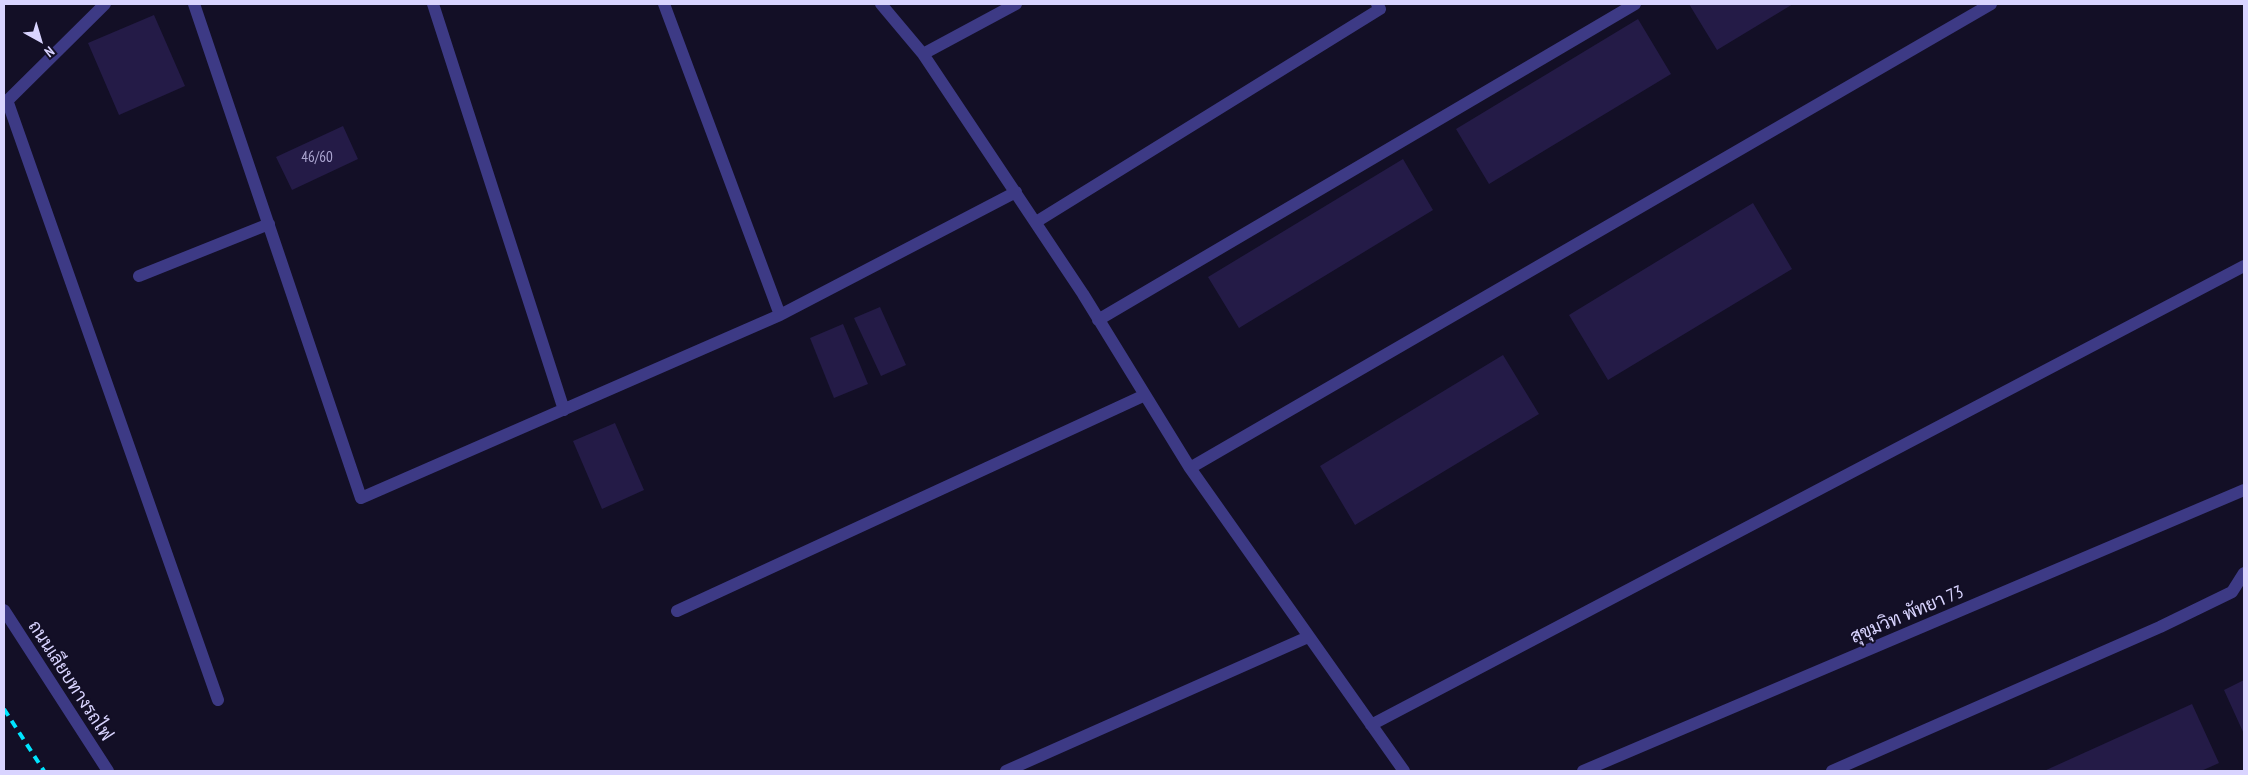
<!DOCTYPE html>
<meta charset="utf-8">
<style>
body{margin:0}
#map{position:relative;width:2248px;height:775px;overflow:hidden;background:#130f26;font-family:"PT Sans Narrow",sans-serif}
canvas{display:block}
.frame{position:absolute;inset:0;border:5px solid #d9d4ff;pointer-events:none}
.north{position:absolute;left:15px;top:15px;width:50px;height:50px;-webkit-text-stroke:4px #130f26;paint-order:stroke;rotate:141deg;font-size:14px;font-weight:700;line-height:20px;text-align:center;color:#d9d4ff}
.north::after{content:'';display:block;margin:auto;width:18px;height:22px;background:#d9d4ff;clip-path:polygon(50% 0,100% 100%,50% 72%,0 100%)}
</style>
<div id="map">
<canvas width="2248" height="775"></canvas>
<div class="frame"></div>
<div class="north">N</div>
</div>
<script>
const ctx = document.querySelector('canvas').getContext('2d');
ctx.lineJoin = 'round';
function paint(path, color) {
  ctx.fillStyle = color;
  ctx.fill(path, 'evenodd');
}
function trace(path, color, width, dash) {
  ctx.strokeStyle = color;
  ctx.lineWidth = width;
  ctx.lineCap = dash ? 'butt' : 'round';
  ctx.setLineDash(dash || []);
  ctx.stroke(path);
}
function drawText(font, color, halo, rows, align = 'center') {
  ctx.font = font + ' "PT Sans Narrow",Sarabun,sans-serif';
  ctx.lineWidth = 4;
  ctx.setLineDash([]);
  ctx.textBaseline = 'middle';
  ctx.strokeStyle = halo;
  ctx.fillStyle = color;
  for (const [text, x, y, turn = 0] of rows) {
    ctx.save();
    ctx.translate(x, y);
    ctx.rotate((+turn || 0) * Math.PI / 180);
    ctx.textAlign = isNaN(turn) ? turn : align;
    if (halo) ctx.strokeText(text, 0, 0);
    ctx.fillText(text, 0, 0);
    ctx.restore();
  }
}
paint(new Path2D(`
 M 1689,4 L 1793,4 L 1717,50 Z
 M 154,15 L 185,86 L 119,115 L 88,43 Z
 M 1638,19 L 1671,74 L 1489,184 L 1456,129 Z
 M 343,126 L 358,159 L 292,190 L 276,157 Z
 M 1403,159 L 1433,210 L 1239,328 L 1208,277 Z
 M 1753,203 L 1792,269 L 1608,380 L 1569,315 Z
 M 880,307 L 906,365 L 881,376 L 854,318 Z
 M 843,324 L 868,384 L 834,398 L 810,338 Z
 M 1503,355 L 1539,414 L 1355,525 L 1320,466 Z
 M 615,423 L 644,490 L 602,509 L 573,441 Z
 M 2244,680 L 2244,734 L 2224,690 Z
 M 2192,704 L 2219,763 L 2201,771 L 2044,771 Z`), '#241b47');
trace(new Path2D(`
 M 194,4 L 361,498 L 780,315 L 1016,192
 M 433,4 L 564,410
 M 664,4 L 780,315
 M 881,4 L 923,54 L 1083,294 L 1190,468 L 1404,771
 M 923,54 L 1016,4
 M 7,100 L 218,700
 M 4,104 L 105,4
 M 1036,222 L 1380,9 L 1377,4
 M 139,276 L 269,224
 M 1098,320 L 1635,4
 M 1190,468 L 1991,4
 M 4,610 L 108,771
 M 677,611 L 1145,395
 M 1371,725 L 2244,266
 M 1006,771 L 1308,637
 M 1583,771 L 2244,490
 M 1832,771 L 2160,627 L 2232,592 L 2244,573`), '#3d3a85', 12);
trace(new Path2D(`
 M 4,709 L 44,771`), '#00e5ff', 4, [8, 6]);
drawText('15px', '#aca6d1', null, [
 ["46/60",317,158]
]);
drawText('18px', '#d9d4ff', '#130f26', [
 ["สุขุมวิท พัทยา 73",1907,615,-23],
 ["ถนนเลียบทางรถไฟ",70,681,57]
]);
</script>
